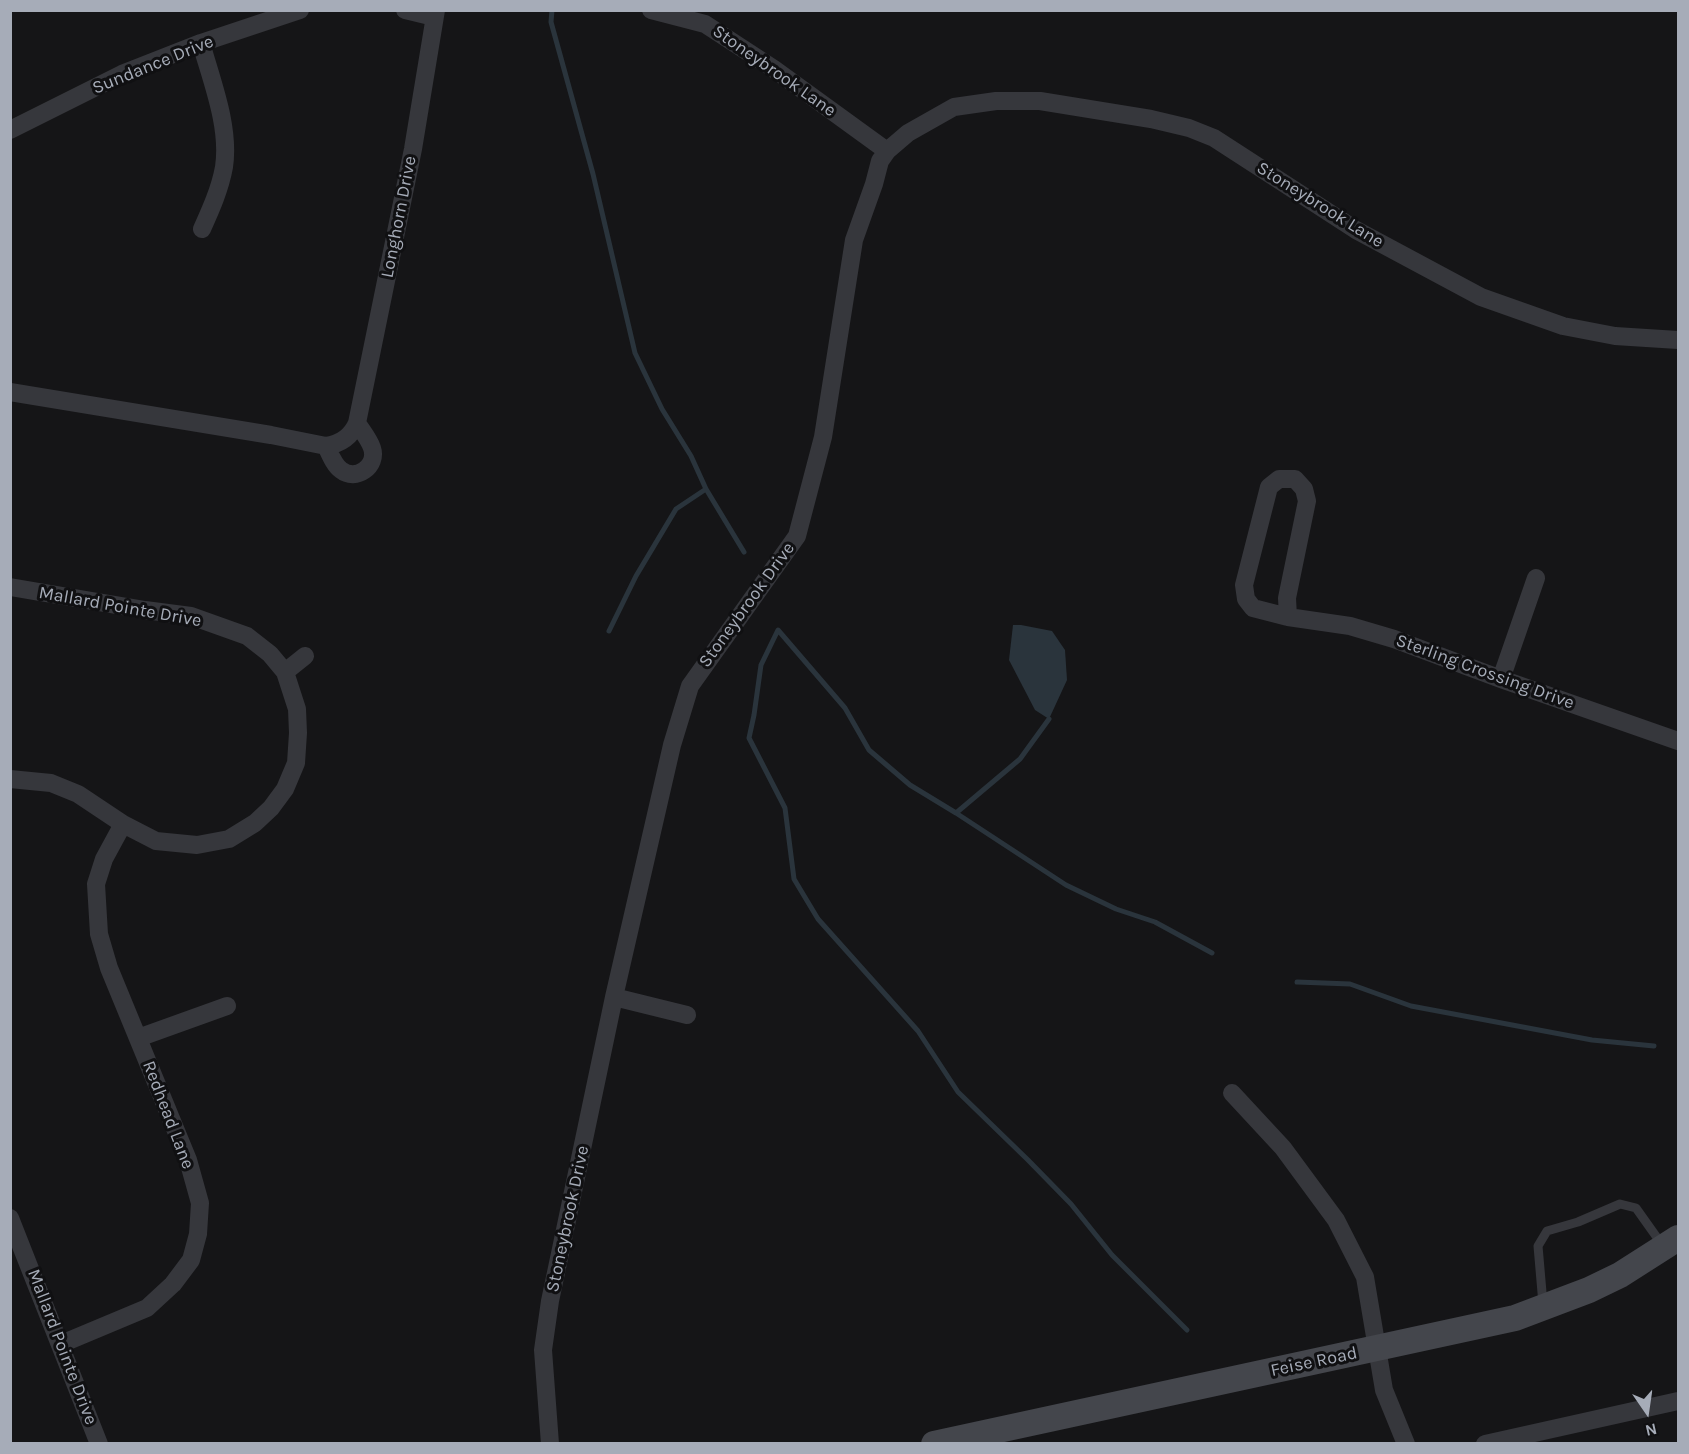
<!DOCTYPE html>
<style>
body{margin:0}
#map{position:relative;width:1689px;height:1454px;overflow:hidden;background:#151517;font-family:Karla,sans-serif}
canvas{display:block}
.frame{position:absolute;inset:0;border:12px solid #a6acb8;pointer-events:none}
.north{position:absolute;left:1617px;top:1382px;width:60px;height:60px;-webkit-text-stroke:4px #101012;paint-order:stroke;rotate:167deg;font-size:16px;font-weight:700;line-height:24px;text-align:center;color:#a6acb8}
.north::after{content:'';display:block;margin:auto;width:21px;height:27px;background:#a6acb8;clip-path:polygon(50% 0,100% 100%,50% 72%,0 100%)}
</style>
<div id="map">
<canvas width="1689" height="1454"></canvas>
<div class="frame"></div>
<div class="north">N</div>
</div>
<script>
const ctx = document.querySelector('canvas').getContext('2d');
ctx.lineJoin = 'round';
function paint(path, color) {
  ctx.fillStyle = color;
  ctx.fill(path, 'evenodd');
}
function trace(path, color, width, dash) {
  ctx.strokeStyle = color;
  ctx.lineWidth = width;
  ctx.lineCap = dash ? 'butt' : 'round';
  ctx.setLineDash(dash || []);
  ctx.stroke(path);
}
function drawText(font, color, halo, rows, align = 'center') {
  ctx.font = font + ' Karla,sans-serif';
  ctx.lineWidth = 6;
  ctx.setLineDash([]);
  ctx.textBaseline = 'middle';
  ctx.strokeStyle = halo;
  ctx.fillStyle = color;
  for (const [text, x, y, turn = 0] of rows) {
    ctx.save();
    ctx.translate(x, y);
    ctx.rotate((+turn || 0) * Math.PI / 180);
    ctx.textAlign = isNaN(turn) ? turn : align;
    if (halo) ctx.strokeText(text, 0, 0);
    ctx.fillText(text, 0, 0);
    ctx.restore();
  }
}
paint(new Path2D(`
 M 1013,625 L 1021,625 L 1052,631 L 1065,650 L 1067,680 L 1049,719 L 1035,710 L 1009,660 Z`), '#2a343c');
trace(new Path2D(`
 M 552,10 L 551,22 L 593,174 L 635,353 L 662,409 L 691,456 L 706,489 L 744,552
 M 609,631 L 636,576 L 676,509 L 706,489
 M 956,813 L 1020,759 L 1049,719
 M 1297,982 L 1350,984 L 1411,1006 L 1592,1040 L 1654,1046
 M 1187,1330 L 1112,1255 L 1071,1204 L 1028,1160 L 958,1092 L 918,1031 L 818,919 L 794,879 L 785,808 L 749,738 L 754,715 L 761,665 L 778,630 L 845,708 L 869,750 L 910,785 L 956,813 L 1066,885 L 1116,909 L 1155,922 L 1212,953`), '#2a343c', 5);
trace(new Path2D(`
 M 1543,1304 L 1538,1246 L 1547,1231 L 1578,1222 L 1620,1204 L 1636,1208 L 1663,1246`), '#36373c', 9);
trace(new Path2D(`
 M 405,10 L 434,17
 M 651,10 L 705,24 L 774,69 L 887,151
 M 201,43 C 212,82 230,127 224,167 C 220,189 211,209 202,229
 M 10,130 L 122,74 L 201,43 L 300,10
 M 10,392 L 271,435 L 326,446 C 340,444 351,437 357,423 L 413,149 L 436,10
 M 326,446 C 330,454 334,465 341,470 C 356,482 378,466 372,448 C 369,439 362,431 357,423
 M 10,587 L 145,610 L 191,616 L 247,636 L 270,654 L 285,672 L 297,709 L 298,733 L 296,763 L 285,789 L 271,808 L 255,823 L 229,839 L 197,845 L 156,841 L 123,824 L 78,794 L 51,783 L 10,779
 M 1288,617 L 1287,598 L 1307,501 L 1304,489 L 1295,479 L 1279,479 L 1269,487 L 1244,585 L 1246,599 L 1253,608 L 1288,617 L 1350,626 L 1394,639 L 1501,679 L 1678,741
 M 285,672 L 305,656
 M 1501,679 L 1536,578
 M 614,997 L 687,1015
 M 138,1038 L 227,1006
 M 1232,1093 L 1283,1148 L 1336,1220 L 1365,1277 L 1384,1390 L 1406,1444
 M 10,1218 L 99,1444
 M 61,1344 L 147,1308 L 173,1284 L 191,1260 L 198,1234 L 200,1203 L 188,1160 L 109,968 L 99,934 L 96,884 L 104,859 L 123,824
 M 550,1444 L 543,1350 L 550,1301 L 614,997 L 672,745 L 690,686 L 797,536 L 823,437 L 854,240 L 874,184 L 880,161 L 887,151 L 908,133 L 954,107 L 996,101 L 1040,101 L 1151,119 L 1189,128 L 1214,138 L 1356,230 L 1481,297 L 1563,326 L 1615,336 L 1678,340
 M 1485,1444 L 1678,1401`), '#36373c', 18);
trace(new Path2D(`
 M 934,1444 L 1515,1318 L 1589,1290 L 1620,1275 L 1678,1238`), '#44464c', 26);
drawText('18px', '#a6acb8', '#101012', [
 ["Sundance Drive",153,65,-22],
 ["Stoneybrook Lane",774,71,35],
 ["Stoneybrook Lane",1320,205,32],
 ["Longhorn Drive",399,217,-79],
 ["Stoneybrook Drive",747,605,-54],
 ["Mallard Pointe Drive",120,607,10],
 ["Sterling Crossing Drive",1485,672,20],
 ["Redhead Lane",168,1115,69],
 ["Stoneybrook Drive",568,1219,-78],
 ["Mallard Pointe Drive",62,1347,69],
 ["Feise Road",1314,1362,-12]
]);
</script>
